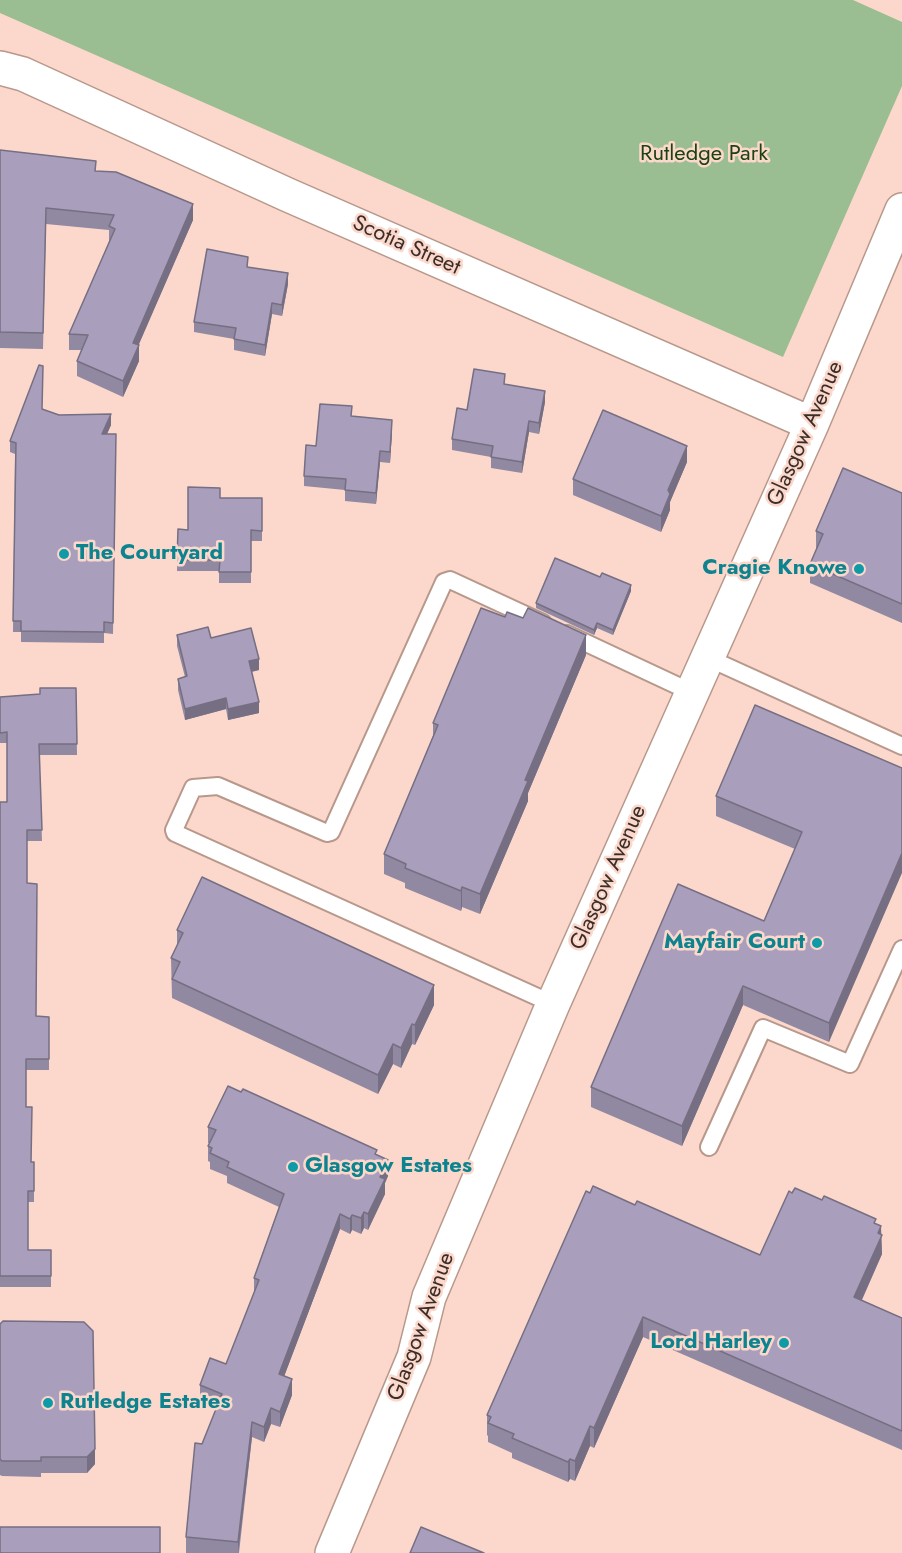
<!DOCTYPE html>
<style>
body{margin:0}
canvas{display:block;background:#fbd8cb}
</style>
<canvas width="902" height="1553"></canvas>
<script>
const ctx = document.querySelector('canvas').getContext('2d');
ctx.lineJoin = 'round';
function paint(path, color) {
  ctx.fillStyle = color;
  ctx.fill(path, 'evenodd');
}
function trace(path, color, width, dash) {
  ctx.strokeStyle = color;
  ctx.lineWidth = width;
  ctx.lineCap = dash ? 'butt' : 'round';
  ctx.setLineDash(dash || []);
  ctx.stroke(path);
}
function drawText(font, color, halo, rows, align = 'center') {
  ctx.font = font + ' Jost,sans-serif';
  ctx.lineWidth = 5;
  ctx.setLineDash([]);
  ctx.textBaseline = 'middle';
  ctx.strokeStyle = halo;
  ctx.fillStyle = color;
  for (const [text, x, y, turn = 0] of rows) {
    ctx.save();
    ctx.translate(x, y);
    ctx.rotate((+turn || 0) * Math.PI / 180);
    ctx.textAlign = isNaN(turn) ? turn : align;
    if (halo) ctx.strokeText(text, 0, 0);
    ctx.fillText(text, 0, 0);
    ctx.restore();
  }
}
paint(new Path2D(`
 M 0,0 L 853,0 L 902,22 L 902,86 L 783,357 L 0,13 Z`), '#9abd91');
const service = new Path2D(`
 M 543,623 L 450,580 L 444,582 L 331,832 L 327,833 L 218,786 L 193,788 L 174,830 L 175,833 L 553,1004
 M 567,634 L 691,692
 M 706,657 L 902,746
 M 709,1147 L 763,1028 L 850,1064 L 902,949`);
const minor = new Path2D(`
 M 0,68 L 23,74 L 288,195 L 812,424
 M 332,1553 L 414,1357 L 429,1297 L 553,1004 L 812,424 L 902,210`);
trace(service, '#b8988b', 20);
trace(minor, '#b8988b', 36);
trace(service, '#fff', 16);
trace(minor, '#fff', 33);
paint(new Path2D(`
 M 0,150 L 96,171 L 193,220 L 138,345 L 139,361 L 123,397 L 77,376 L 77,361 L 81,350 L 69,350 L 69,334 L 109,242 L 109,230 L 46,224 L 43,349 L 0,348 Z
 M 248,267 L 288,284 L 282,316 L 272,314 L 265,356 L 234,350 L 234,339 L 194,332 L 194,322 Z
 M 505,384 L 545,402 L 539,434 L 529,432 L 522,473 L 491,468 L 491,457 L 452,450 L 452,439 L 467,410 Z
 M 42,409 L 59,415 L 111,425 L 107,434 L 116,434 L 113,634 L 104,633 L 104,643 L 21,642 L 21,632 L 13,632 L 15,454 L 10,452 L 10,441 Z
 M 352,417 L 392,431 L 390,463 L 380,462 L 376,504 L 345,501 L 345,490 L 304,486 L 304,476 L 316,446 Z
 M 687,462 L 670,502 L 670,510 L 661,532 L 573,495 L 573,479 Z
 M 902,493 L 902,623 L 810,583 L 810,564 L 816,551 L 816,531 Z
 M 220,498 L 262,498 L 262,541 L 251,541 L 251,583 L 219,583 L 219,571 L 177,571 L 178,529 L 188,530 Z
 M 631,591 L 613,635 L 597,628 L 594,635 L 536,608 L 536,603 Z
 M 177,635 L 211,638 L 259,670 L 252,672 L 259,713 L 228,720 L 226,709 L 185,720 L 178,690 L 178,679 L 185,677 L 177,646 Z
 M 586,655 L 528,793 L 528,801 L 480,914 L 462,907 L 461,911 L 405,888 L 405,883 L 384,874 L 384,854 L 433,736 L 433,723 Z
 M 76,688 L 77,755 L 39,755 L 42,841 L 27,841 L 27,883 L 36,1016 L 49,1017 L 49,1070 L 26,1070 L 26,1107 L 31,1162 L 34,1162 L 34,1202 L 28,1202 L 28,1250 L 51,1250 L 51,1287 L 0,1287 L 0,802 L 7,802 L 7,743 L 0,743 L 0,697 L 40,694 Z
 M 902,768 L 829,1042 L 743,1005 L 682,1146 L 591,1107 L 591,1087 L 764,921 L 795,849 L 716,816 L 716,796 Z
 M 177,930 L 434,1005 L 415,1045 L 412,1044 L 401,1068 L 393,1064 L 378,1094 L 172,998 L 171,958 L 177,947 Z
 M 208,1127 L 377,1155 L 388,1176 L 385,1183 L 385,1194 L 368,1230 L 364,1228 L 361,1234 L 352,1230 L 350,1234 L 340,1229 L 284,1376 L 292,1395 L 280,1427 L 271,1424 L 264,1442 L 252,1437 L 239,1553 L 186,1553 L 186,1537 L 202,1444 L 217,1407 L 200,1401 L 200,1385 L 226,1364 L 254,1293 L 254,1278 L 279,1207 L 227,1183 L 227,1176 L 210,1169 L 210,1162 L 208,1161 L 208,1146 L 210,1143 L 208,1143 Z
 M 590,1193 L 635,1205 L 760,1255 L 876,1224 L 881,1234 L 882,1254 L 862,1300 L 902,1318 L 902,1450 L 643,1337 L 594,1448 L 590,1446 L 575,1481 L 570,1479 L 568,1482 L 512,1458 L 512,1453 L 488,1442 L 488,1436 L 487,1435 L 487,1415 Z
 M 0,1324 L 95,1464 L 87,1473 L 41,1473 L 41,1477 L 2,1476 L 0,1475 Z`), '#9188a1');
paint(new Path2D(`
 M 193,204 L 193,220 L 133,358 L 133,343 Z
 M 288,273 L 288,284 L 282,316 L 282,305 Z
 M 272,303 L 272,314 L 265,356 L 265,345 Z
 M 139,345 L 139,361 L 123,397 L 123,381 Z
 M 545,391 L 545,402 L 539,434 L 539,423 Z
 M 111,414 L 111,425 L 102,445 L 102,434 Z
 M 392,420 L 392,431 L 390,463 L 390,452 Z
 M 529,421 L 529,432 L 522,473 L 522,462 Z
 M 687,446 L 687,462 L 670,502 L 670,510 L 661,532 L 661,516 L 668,490 Z
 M 380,451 L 380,462 L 376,504 L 376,493 Z
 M 631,585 L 631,591 L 613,635 L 613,630 Z
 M 597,623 L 597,628 L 594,635 L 594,630 Z
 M 586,635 L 586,655 L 528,793 L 528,801 L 480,914 L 480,894 L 525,780 Z
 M 259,659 L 259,670 L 249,672 L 249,661 Z
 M 226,698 L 226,709 L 185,720 L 185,709 Z
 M 259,702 L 259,713 L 228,720 L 228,709 Z
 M 902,853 L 902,873 L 829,1042 L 829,1023 Z
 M 462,887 L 462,907 L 461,911 L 461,891 Z
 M 434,985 L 434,1005 L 415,1045 L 415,1025 Z
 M 743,986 L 743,1005 L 682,1146 L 682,1126 Z
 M 412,1024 L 412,1044 L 401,1068 L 401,1048 Z
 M 393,1044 L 393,1064 L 378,1094 L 378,1075 Z
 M 388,1160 L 388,1176 L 385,1183 L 385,1194 L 368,1230 L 368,1214 L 380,1177 Z
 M 364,1212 L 364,1228 L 361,1234 L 361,1218 Z
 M 340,1214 L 340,1229 L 279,1390 L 279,1374 Z
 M 352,1215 L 352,1230 L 350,1234 L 350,1219 Z
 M 881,1226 L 882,1254 L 854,1317 L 854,1297 Z
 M 643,1317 L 643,1337 L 594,1448 L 594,1428 Z
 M 292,1379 L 292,1395 L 280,1427 L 280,1412 Z
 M 271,1408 L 271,1424 L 264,1442 L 264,1427 Z
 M 252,1422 L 252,1437 L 238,1553 L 238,1542 Z
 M 590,1426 L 590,1446 L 575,1481 L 575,1461 Z
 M 95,1449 L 95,1464 L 87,1473 L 87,1457 Z
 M 570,1459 L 570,1479 L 568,1482 L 568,1462 Z`), '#766f83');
const building = new Path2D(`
 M 0,150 L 96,161 L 95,171 L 116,172 L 193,204 L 133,343 L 139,345 L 123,381 L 77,361 L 88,335 L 69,334 L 115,229 L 109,226 L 114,215 L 46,208 L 43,333 L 0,332 Z
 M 207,249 L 248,257 L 247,267 L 288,273 L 282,305 L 272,303 L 265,345 L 234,339 L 236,328 L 194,322 Z
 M 39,365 L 43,366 L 42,409 L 59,415 L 111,414 L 102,434 L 116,434 L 113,623 L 104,622 L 104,632 L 21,631 L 21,621 L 13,621 L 16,443 L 10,441 Z
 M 474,369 L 505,374 L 504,384 L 545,391 L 539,423 L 529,421 L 522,462 L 491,457 L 493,446 L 452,439 L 457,408 L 467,410 Z
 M 320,404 L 352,406 L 351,416 L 392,420 L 390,452 L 380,451 L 376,493 L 345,490 L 346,479 L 304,476 L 306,445 L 316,446 Z
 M 603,410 L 687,446 L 668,490 L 670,494 L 661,516 L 573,479 Z
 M 843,468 L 902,493 L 902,604 L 810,564 L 823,534 L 816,531 Z
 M 188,487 L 220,488 L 220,498 L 262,498 L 262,531 L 251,530 L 251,572 L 219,572 L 220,560 L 177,560 L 178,529 L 188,530 Z
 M 555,558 L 600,577 L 602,573 L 631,585 L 613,630 L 597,623 L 594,630 L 536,603 Z
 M 481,608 L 505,617 L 507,612 L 523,618 L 528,608 L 586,635 L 525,780 L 528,781 L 480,894 L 462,887 L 461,891 L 405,868 L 406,864 L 384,854 L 438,725 L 433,723 Z
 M 208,627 L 211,638 L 251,628 L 259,659 L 249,661 L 259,702 L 228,709 L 226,698 L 185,709 L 178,679 L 187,676 L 177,635 Z
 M 40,688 L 76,688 L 77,744 L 39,744 L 42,830 L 27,830 L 27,883 L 37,884 L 36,1016 L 49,1017 L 49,1059 L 26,1059 L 26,1107 L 32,1107 L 31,1162 L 34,1162 L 34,1191 L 28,1191 L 28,1250 L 51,1250 L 51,1276 L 0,1276 L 0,802 L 7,802 L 7,732 L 0,733 L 0,697 L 40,694 Z
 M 755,705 L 902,768 L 902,853 L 829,1023 L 743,986 L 682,1126 L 591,1087 L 678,884 L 764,921 L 802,832 L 716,796 Z
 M 202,877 L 434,985 L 415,1025 L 412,1024 L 401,1048 L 393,1044 L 378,1075 L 172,979 L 180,962 L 171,958 L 183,933 L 177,930 Z
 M 228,1086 L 241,1092 L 243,1089 L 377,1150 L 375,1154 L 388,1160 L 380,1177 L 385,1179 L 368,1214 L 364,1212 L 361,1218 L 352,1215 L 350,1219 L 340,1214 L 279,1374 L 292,1379 L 280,1412 L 271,1408 L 264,1427 L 252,1422 L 238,1542 L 186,1537 L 195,1443 L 202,1444 L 222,1394 L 200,1385 L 210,1358 L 226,1364 L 259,1280 L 254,1278 L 284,1194 L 227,1167 L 229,1162 L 210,1153 L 212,1148 L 208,1146 L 216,1130 L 208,1127 Z
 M 593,1186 L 635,1205 L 637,1201 L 760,1255 L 789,1191 L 792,1193 L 795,1188 L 822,1200 L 824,1196 L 876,1219 L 874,1223 L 881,1226 L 878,1233 L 882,1235 L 854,1297 L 902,1318 L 902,1431 L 643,1317 L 594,1428 L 590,1426 L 575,1461 L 570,1459 L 568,1462 L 512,1438 L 514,1434 L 488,1423 L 491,1417 L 487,1415 L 586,1191 L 590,1193 Z
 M 3,1321 L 84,1322 L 93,1331 L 95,1449 L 87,1457 L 41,1457 L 41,1461 L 2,1461 L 0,1459 L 0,1324 Z
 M 0,1527 L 160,1527 L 160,1553 L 0,1553 Z
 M 421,1527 L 484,1553 L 410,1553 Z`);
paint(building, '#a99ebb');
trace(building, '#766f83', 1.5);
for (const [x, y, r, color] of [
 [64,554,6,"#0f9aa8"],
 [859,569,6,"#0f9aa8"],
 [817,943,6,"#0f9aa8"],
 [293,1167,6,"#0f9aa8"],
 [784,1343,6,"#0f9aa8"],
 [48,1403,6,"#0f9aa8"]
]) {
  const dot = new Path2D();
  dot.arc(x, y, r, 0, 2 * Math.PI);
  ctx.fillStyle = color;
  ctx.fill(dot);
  trace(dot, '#fbd8cb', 2);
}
drawText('22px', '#1b4210', '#fbd8cb', [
 ["Rutledge Park",704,155]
]);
drawText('22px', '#3b2e29', '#fbd8cb', [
 ["Scotia Street",406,246,24],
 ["Glasgow Avenue",806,434,-66],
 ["Glasgow Avenue",609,878,-66],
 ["Glasgow Avenue",422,1327,-70]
]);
drawText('bold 22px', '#0d838f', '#fbd8cb', [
 ["The Courtyard",76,554],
 ["Cragie Knowe",847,569,"right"],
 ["Mayfair Court",805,943,"right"],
 ["Glasgow Estates",305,1167],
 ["Lord Harley",772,1343,"right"],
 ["Rutledge Estates",60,1403]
], 'left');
</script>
